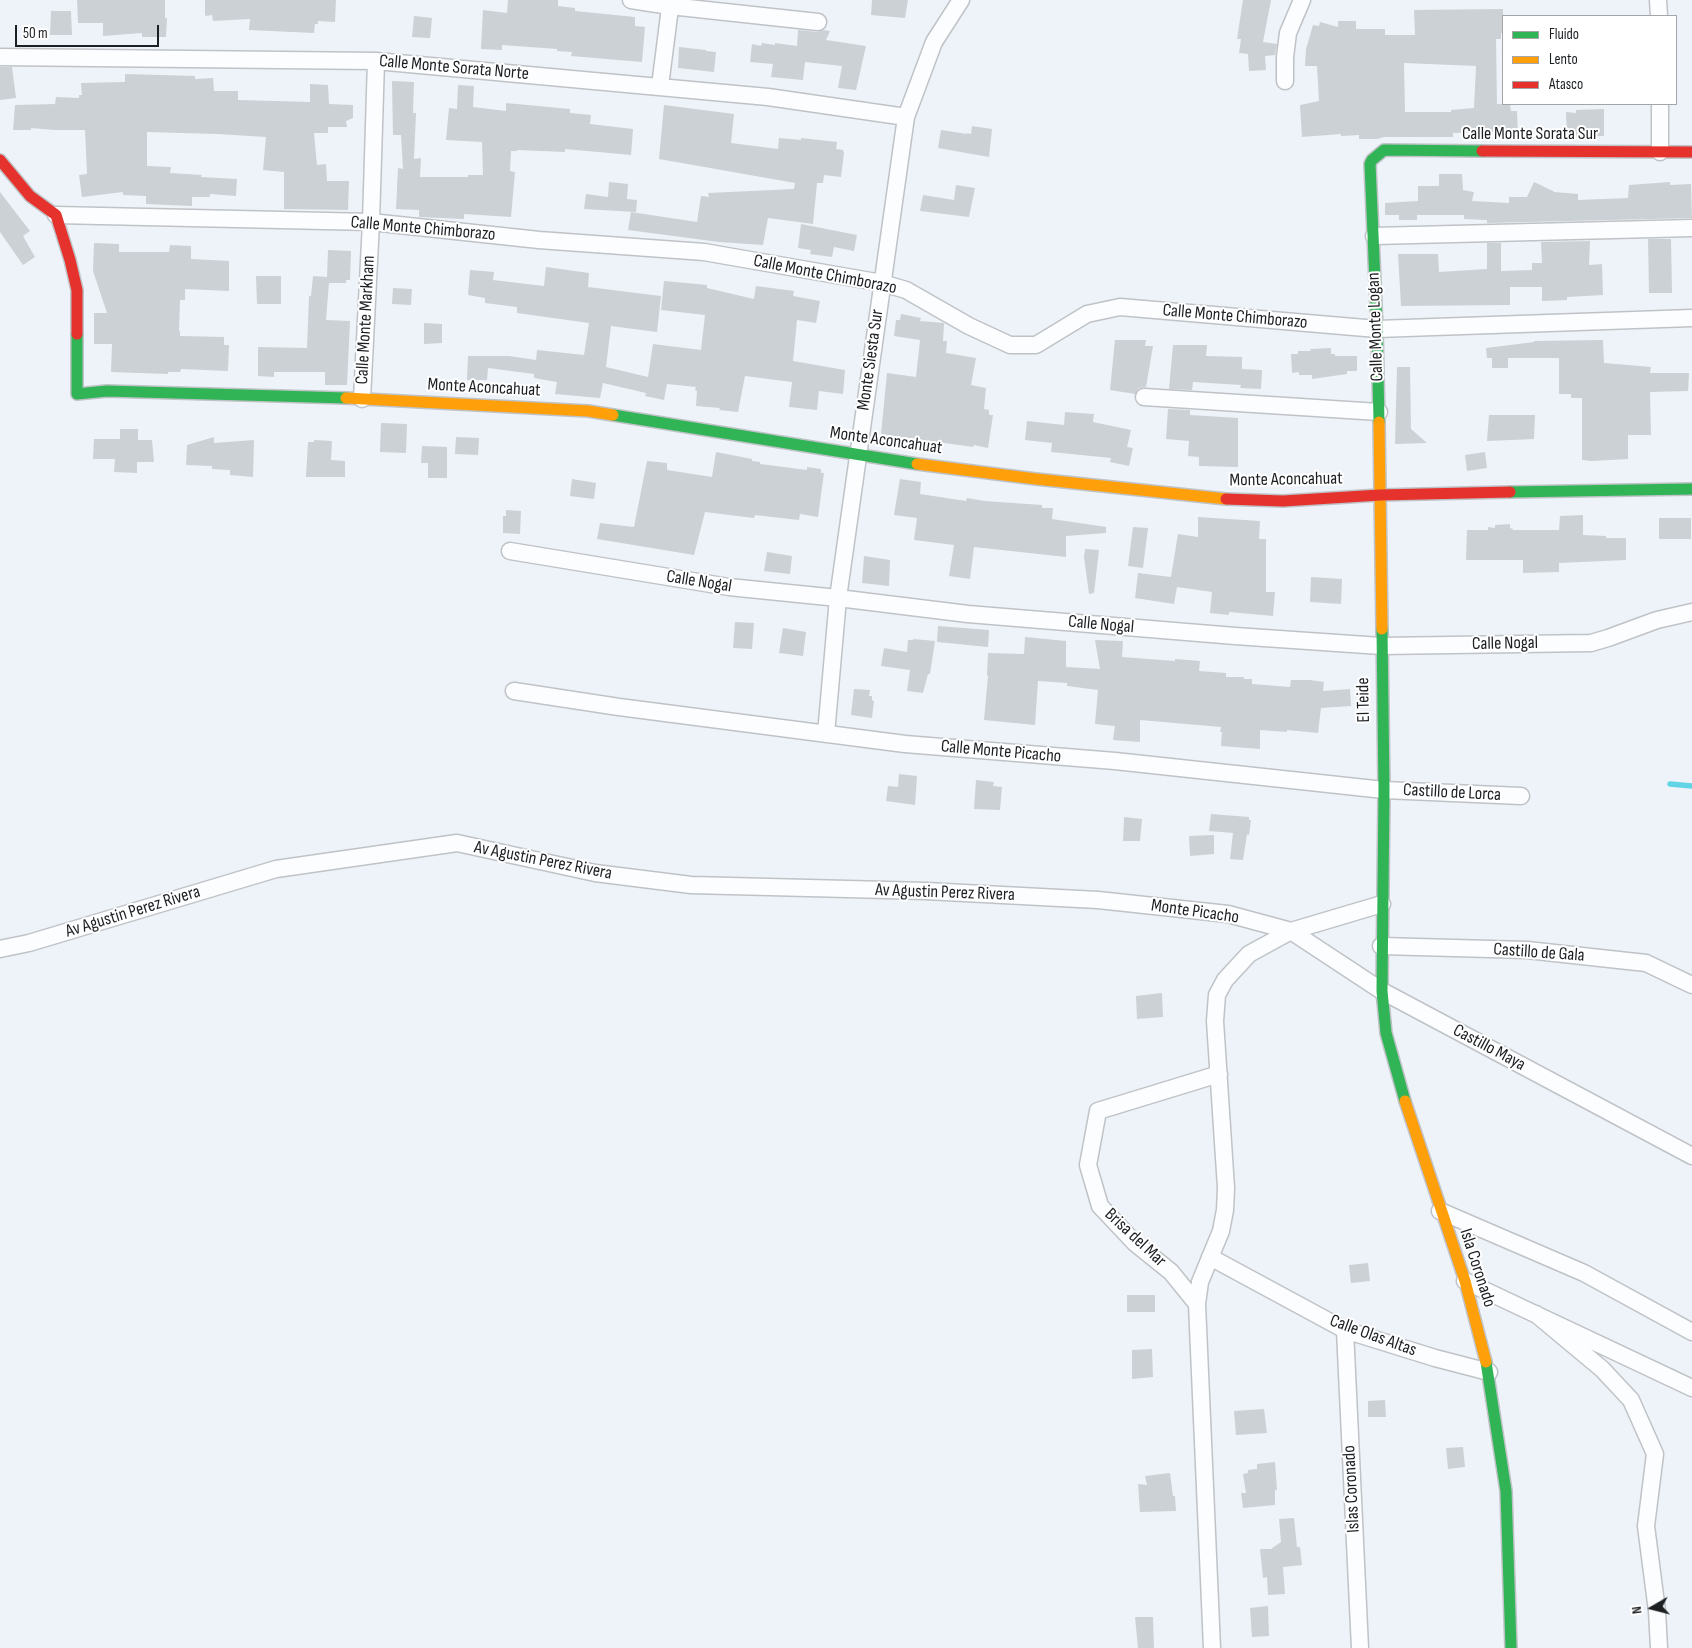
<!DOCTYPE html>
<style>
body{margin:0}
#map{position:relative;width:1692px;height:1648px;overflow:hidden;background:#eef3f9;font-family:"Sofia Sans Condensed",sans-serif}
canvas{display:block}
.legend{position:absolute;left:1502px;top:15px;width:175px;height:90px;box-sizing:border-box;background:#fff;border:1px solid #a4a5a7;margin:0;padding:6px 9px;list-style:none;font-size:15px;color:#1c1f22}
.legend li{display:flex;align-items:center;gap:10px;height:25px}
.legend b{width:25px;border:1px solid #a4a5a7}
.north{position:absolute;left:1627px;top:1583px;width:50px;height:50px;-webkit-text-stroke:4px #fff;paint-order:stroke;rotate:262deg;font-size:14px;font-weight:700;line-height:20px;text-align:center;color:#1c1f22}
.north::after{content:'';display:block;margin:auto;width:18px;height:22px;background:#1c1f22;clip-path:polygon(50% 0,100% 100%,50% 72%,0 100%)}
.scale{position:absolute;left:15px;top:25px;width:144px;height:22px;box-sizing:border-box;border:2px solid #1c1f22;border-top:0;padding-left:6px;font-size:15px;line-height:18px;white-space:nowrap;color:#1c1f22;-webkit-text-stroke:4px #fff;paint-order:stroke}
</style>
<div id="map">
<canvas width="1692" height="1648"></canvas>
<ul class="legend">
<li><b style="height:6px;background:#30b455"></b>Fluido</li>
<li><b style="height:6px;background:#ff9f0a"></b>Lento</li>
<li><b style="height:6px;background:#e5322d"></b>Atasco</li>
</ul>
<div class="north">N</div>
<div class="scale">50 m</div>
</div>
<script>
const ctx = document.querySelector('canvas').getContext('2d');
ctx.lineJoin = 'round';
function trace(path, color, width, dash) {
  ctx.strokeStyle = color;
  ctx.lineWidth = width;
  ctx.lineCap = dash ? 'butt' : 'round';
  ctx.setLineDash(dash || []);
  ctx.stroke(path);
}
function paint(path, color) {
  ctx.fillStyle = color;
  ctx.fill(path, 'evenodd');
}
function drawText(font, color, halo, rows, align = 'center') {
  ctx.font = font + ' "Sofia Sans Condensed",sans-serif';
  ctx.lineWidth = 4;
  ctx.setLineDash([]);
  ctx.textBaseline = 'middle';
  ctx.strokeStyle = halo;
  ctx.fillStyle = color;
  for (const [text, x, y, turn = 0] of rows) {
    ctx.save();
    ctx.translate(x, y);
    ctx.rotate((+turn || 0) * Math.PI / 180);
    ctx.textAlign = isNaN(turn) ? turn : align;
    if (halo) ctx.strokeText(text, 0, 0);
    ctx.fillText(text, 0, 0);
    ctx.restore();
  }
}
trace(new Path2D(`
 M 1670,784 L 1692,786`), '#61d4e5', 5.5);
paint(new Path2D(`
 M 77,0 L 165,0 L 165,18 L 167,18 L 166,37 L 142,37 L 142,33 L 103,36 L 103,23 L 78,23 Z
 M 205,0 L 336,0 L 335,22 L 318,21 L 318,24 L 315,24 L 314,33 L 249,30 L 250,19 L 213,21 L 212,15 L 205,16 Z
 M 508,0 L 558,0 L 558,6 L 575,8 L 575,11 L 635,17 L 635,26 L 645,27 L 642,62 L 571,56 L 572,52 L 557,51 L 557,49 L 502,45 L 502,50 L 481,49 L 483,10 L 507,13 Z
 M 872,0 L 908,0 L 905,18 L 871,15 Z
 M 1243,0 L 1271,0 L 1263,42 L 1277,44 L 1275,55 L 1265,56 L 1266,70 L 1249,71 L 1248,54 L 1239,53 L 1241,39 L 1237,39 Z
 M 1503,9 L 1503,33 L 1501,33 L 1501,39 L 1496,39 L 1497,104 L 1510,104 L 1511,111 L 1517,111 L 1518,135 L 1499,136 L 1499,132 L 1453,133 L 1453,137 L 1384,137 L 1377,139 L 1359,139 L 1359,135 L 1341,136 L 1341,134 L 1302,137 L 1300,105 L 1319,101 L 1317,66 L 1305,66 L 1306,49 L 1313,25 L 1319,26 L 1320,22 L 1338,27 L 1338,21 L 1356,21 L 1356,29 L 1385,29 L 1385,35 L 1415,35 L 1414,10 ZM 1404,63 L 1476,66 L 1474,108 L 1451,110 L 1451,112 L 1405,112 Z
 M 51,11 L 71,11 L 72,35 L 50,35 Z
 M 414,16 L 432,18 L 430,38 L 412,37 Z
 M 798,30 L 817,32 L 824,30 L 830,31 L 826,40 L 866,46 L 856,90 L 838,88 L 842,66 L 805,62 L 803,80 L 771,77 L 773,64 L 750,62 L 752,44 L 761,46 L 762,43 L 775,45 L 775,43 L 797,46 Z
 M 679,47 L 706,50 L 706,51 L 716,52 L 714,72 L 678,68 Z
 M 0,67 L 12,67 L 16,98 L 0,100 Z
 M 125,74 L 195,76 L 195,79 L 213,78 L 214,91 L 238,91 L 238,100 L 310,102 L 310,84 L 328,85 L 329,104 L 353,105 L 353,118 L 346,121 L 347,127 L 328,127 L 328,133 L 314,133 L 317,165 L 326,164 L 327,181 L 349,181 L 348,210 L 284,209 L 284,172 L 263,170 L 266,137 L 218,134 L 147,132 L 147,166 L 171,167 L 170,173 L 202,175 L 201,177 L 237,179 L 236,196 L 210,194 L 210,197 L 192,197 L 192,206 L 146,204 L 146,196 L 123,195 L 123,192 L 82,197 L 79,175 L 87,174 L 85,130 L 54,130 L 31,128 L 31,130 L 13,130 L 15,105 L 55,104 L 56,97 L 79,98 L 79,95 L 82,95 L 81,83 L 125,82 Z
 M 392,81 L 414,82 L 413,113 L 416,113 L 414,159 L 421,158 L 420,177 L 468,177 L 468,175 L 483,175 L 482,142 L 446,140 L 449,108 L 457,109 L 458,85 L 474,86 L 473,107 L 506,111 L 506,103 L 570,109 L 570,113 L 591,115 L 590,124 L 633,129 L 631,155 L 565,149 L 565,152 L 517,150 L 517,151 L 511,151 L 510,171 L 515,172 L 511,217 L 464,214 L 464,219 L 419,217 L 419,210 L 396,209 L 398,168 L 403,169 L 401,135 L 393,135 Z
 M 664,105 L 734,114 L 731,143 L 778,149 L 779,138 L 801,140 L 801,138 L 837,142 L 836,149 L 843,150 L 844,153 L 841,177 L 824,175 L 823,183 L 817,183 L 813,224 L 768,218 L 763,245 L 719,242 L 628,230 L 631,212 L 697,222 L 701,196 L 709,197 L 708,193 L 794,189 L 795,183 L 659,159 Z
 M 1604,109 L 1604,136 L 1567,137 L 1566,112 L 1576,113 L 1576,110 Z
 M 972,126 L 992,129 L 989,157 L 938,148 L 941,130 L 967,134 L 967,133 L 971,134 Z
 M 1439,174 L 1462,174 L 1463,190 L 1474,192 L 1472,201 L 1509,203 L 1509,197 L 1527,197 L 1534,182 L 1553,191 L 1554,192 L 1578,194 L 1578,200 L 1628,198 L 1629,185 L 1670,182 L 1670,185 L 1691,184 L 1692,218 L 1487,223 L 1487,220 L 1464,219 L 1464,215 L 1417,215 L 1417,220 L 1399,220 L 1399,215 L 1385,215 L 1385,203 L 1418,201 L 1418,186 L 1439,186 Z
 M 609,182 L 628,184 L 627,199 L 637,200 L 636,212 L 584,209 L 586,194 L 608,197 Z
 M 956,185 L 975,188 L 969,217 L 920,211 L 923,195 L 954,200 Z
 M 0,192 L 30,231 L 23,236 L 35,257 L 23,265 L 0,232 Z
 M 801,224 L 857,235 L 854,251 L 834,247 L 832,257 L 810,254 L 811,250 L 798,248 Z
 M 1648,239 L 1671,239 L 1672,293 L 1649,293 Z
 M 1590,241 L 1589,265 L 1602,264 L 1603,295 L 1567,297 L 1567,300 L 1542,301 L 1542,287 L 1510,287 L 1510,305 L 1401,306 L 1398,254 L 1438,254 L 1439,272 L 1487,269 L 1487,243 L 1501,243 L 1501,271 L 1532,270 L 1532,263 L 1542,263 L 1541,242 Z
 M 94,243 L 119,244 L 119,252 L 169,252 L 170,245 L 191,246 L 191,259 L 229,261 L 229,291 L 185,289 L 185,300 L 180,300 L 179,331 L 180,331 L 180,336 L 224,337 L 224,345 L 229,345 L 228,371 L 181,369 L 180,372 L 168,372 L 168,374 L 111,372 L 112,344 L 94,344 L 94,313 L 107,313 L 93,271 Z
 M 328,250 L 351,251 L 350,280 L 346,280 L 346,283 L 329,283 L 326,320 L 350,321 L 347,385 L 325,385 L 325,372 L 274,372 L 274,377 L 258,376 L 258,347 L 307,348 L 309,296 L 311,296 L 313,276 L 327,277 Z
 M 546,267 L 589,273 L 588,287 L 661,296 L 657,332 L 611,326 L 606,367 L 648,377 L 653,344 L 701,350 L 705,315 L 661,310 L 664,281 L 707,285 L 707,288 L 754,299 L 756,286 L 794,291 L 793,296 L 820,301 L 816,323 L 797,320 L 793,361 L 845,370 L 843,394 L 819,391 L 817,410 L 789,407 L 792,382 L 745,376 L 738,412 L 719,410 L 720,408 L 696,406 L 697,391 L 695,390 L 696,387 L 667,384 L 664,400 L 645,396 L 646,393 L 603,383 L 600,398 L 555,394 L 557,382 L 534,378 L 534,374 L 488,368 L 487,380 L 467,380 L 468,356 L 509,356 L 536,360 L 537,350 L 584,355 L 589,323 L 517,313 L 517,307 L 485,303 L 485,298 L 468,295 L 470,270 L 494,272 L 493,280 L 544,286 Z
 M 256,276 L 281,276 L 281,304 L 257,304 Z
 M 393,288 L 412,289 L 411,305 L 392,304 Z
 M 901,314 L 921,318 L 920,321 L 944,323 L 943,341 L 947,341 L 946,353 L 976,358 L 971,385 L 986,388 L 984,409 L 989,410 L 989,415 L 993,415 L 988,448 L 974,445 L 973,447 L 881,434 L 887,373 L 916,377 L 920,340 L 894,336 L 896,320 L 900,320 Z
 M 424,323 L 442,324 L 442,343 L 424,344 Z
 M 1115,340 L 1146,340 L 1145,346 L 1153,346 L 1146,387 L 1139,388 L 1135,394 L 1110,390 Z
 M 1603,340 L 1604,363 L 1651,367 L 1650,373 L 1689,373 L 1688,391 L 1650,392 L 1651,435 L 1628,435 L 1628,459 L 1591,461 L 1582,460 L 1582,398 L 1571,398 L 1571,394 L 1559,394 L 1559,358 L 1508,358 L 1508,368 L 1492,368 L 1492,358 L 1487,358 L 1486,348 L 1534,342 L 1534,341 Z
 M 1173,345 L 1207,345 L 1206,356 L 1242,357 L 1242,369 L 1262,370 L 1261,389 L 1240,388 L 1241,385 L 1193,382 L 1192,390 L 1169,389 Z
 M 1331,348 L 1331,354 L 1335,354 L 1335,356 L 1357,356 L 1357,371 L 1347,371 L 1347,374 L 1312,379 L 1312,375 L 1299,375 L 1299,372 L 1292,373 L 1291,354 L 1298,354 L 1298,351 L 1311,351 L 1310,349 Z
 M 1397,367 L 1410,367 L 1411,429 L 1427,443 L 1395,444 Z
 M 1168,409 L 1190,410 L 1190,415 L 1238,418 L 1238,467 L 1199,466 L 1199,457 L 1188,456 L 1189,441 L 1166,439 Z
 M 1065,412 L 1094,414 L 1093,422 L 1131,430 L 1127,447 L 1133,448 L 1129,466 L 1110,462 L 1111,458 L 1051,452 L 1052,443 L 1025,440 L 1027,421 L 1064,425 Z
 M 1489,415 L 1535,415 L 1534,439 L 1487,441 Z
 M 381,423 L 407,424 L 406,453 L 380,452 Z
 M 120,429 L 138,429 L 138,440 L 152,440 L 154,462 L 137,462 L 137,473 L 114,472 L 115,459 L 93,459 L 94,439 L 120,439 Z
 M 214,437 L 214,443 L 254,440 L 253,477 L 230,475 L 230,470 L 212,469 L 212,466 L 186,465 L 187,445 Z
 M 456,437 L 479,438 L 478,455 L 455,454 Z
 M 314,440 L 332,441 L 331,460 L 345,461 L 345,477 L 306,477 L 308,442 L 314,442 Z
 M 422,446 L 447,447 L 447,478 L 428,478 L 428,463 L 421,463 Z
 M 716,452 L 752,459 L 752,461 L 760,462 L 760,464 L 807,470 L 807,467 L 821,469 L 821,473 L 824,473 L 818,517 L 800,514 L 799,520 L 755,515 L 754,518 L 705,512 L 694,555 L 597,539 L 600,523 L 634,527 L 647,461 L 667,463 L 667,470 L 712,477 Z
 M 1485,452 L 1487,468 L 1467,471 L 1465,455 Z
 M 572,479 L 596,483 L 594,499 L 570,496 Z
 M 900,479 L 921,482 L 920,494 L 966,501 L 967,498 L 985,501 L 1042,505 L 1042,508 L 1053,508 L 1052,519 L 1106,527 L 1106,533 L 1066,536 L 1066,557 L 974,547 L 970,579 L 949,576 L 954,545 L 914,540 L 917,518 L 894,515 Z
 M 506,510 L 521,511 L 520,534 L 503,533 L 503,516 L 506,516 Z
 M 1583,515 L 1583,535 L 1606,536 L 1606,538 L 1626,538 L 1626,560 L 1559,563 L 1559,572 L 1523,573 L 1523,560 L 1466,560 L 1467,530 L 1488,530 L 1488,527 L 1495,528 L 1495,525 L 1510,524 L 1510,528 L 1513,529 L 1513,530 L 1559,530 L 1560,516 Z
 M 1198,517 L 1260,521 L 1259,539 L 1266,539 L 1266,592 L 1275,592 L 1273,616 L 1229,612 L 1229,615 L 1210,613 L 1212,592 L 1177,587 L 1174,604 L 1135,598 L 1138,573 L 1171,577 L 1178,534 L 1198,537 Z
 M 1659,518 L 1691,518 L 1691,539 L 1659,539 Z
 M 1133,527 L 1148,528 L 1143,568 L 1128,566 Z
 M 1085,549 L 1099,550 L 1094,593 L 1089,594 L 1084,557 Z
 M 767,552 L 792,556 L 790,574 L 764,571 Z
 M 864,556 L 890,560 L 889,586 L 862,583 Z
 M 1311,577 L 1342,579 L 1341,604 L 1310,602 Z
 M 735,622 L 754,623 L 752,649 L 733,648 Z
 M 938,626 L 989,630 L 988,647 L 937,642 Z
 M 783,628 L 806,632 L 803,656 L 779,653 Z
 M 1025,637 L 1066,641 L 1066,667 L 1100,669 L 1095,640 L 1123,641 L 1122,657 L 1175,661 L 1175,659 L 1200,661 L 1199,671 L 1226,673 L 1226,677 L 1244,677 L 1244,679 L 1252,679 L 1252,684 L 1290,687 L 1291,680 L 1310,680 L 1324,682 L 1323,691 L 1350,689 L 1351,706 L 1321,708 L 1318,733 L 1287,730 L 1287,732 L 1260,730 L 1260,749 L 1221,746 L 1222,732 L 1220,732 L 1221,727 L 1140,720 L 1140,742 L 1113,740 L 1115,726 L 1095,724 L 1098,690 L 1067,686 L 1067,683 L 1038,681 L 1035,725 L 984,720 L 988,676 L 987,675 L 988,653 L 1024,654 Z
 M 913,639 L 935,641 L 930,674 L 928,674 L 923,693 L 907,691 L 910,670 L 881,666 L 884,648 L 907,652 L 908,640 L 913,640 Z
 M 854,689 L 870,690 L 869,696 L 872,696 L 872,700 L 874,701 L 872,718 L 851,715 Z
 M 899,774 L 917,776 L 915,805 L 886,801 L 888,786 L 898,787 Z
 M 976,780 L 994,782 L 993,786 L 1002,787 L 1000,810 L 974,809 Z
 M 1211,814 L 1249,817 L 1249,820 L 1251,820 L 1249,835 L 1247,834 L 1243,860 L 1230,859 L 1233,833 L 1209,831 Z
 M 1124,817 L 1142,819 L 1140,841 L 1123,841 Z
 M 1214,835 L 1214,854 L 1190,856 L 1189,836 Z
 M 1162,993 L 1163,1017 L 1137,1019 L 1136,996 Z
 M 1368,1263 L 1370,1281 L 1351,1283 L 1349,1265 Z
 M 1127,1295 L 1155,1295 L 1155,1312 L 1127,1312 Z
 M 1152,1349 L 1153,1377 L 1132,1379 L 1132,1350 Z
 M 1385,1400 L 1386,1417 L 1368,1417 L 1368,1401 Z
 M 1264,1409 L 1267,1433 L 1236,1435 L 1234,1411 Z
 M 1463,1447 L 1465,1467 L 1448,1469 L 1446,1448 Z
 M 1275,1462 L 1277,1490 L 1275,1490 L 1275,1505 L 1243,1508 L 1241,1493 L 1246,1493 L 1243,1474 L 1248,1473 L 1248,1470 L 1257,1469 L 1257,1464 Z
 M 1170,1473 L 1173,1496 L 1175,1496 L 1176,1511 L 1140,1512 L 1138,1484 L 1147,1485 L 1145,1476 Z
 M 1294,1518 L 1297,1547 L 1300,1547 L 1302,1565 L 1283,1567 L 1285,1594 L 1268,1595 L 1267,1577 L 1263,1578 L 1260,1549 L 1271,1549 L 1281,1542 L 1279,1519 Z
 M 1268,1606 L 1269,1636 L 1252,1637 L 1250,1608 Z
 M 1135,1617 L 1153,1617 L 1154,1648 L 1138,1648 Z`), '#ccd1d5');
const street = new Path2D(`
 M 631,0 L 670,6 L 818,22
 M 1658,0 L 1659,16
 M 0,57 L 376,61 L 768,97 L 906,117
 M 1285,81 L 1285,57 L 1288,33 L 1302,0
 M 660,86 L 671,0
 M 1660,152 L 1660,104
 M 56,215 L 371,222 L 539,240 L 704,252 L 882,283 L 906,290 L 969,326 L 1010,345 L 1036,345 L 1087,314 L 1120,307 L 1377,329 L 1692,318
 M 1374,236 L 1692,228
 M 1144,397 L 1379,412
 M 362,399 L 371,222 L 376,61
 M 510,551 L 729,587 L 838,598 L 968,614 L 1235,636 L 1381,646 L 1591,643 L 1608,638 L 1657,620 L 1692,612
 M 514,691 L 619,707 L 905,744 L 1115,761 L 1384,790 L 1521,796
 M 826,734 L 838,598 L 906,117 L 934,42 L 961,0
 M 1381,946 L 1527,950 L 1646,963 L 1692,985
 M 0,949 L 29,943 L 276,869 L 457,843 L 595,873 L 691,885 L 926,891 L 1098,900 L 1228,914 L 1291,931 L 1382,991 L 1692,1156
 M 1440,1211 L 1584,1273 L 1692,1332
 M 1210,1257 L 1345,1330 L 1435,1358 L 1489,1372
 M 1465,1281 L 1692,1388
 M 1197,1304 L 1200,1282 L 1221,1231 L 1225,1210 L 1226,1188 L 1215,1021 L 1217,995 L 1225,980 L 1249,954 L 1291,931 L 1382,904
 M 1536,1314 L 1602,1369 L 1631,1400 L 1655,1454 L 1646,1526 L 1657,1611 L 1659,1648
 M 1345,1330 L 1360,1648
 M 1212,1648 L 1197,1304 L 1171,1272 L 1135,1243 L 1100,1206 L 1088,1165 L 1098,1111 L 1219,1074`);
const fast = new Path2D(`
 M 77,334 L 77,394 L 107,391 L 346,398
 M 613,415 L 917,464
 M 1379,422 L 1377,329 L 1370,164 L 1372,160 L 1384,150 L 1482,151
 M 1510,492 L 1692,489
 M 1382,629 L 1384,790 L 1382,991 L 1386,1033 L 1405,1101
 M 1486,1362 L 1506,1491 L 1511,1648`);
const slow = new Path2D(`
 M 346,398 L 588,411 L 613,415
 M 1379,422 L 1382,629
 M 917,464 L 1036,479 L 1226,499
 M 1405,1101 L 1465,1281 L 1486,1362`);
const jam = new Path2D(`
 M 1482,151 L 1692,152
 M 0,160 L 30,196 L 56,215 L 70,260 L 77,290 L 77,334
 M 1226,499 L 1283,501 L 1380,495 L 1510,492`);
trace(street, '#bfc3c7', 19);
trace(fast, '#bfc3c7', 14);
trace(slow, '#bfc3c7', 14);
trace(jam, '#bfc3c7', 14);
trace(street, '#fcfdfe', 16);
trace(fast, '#30b455', 11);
trace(slow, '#ff9f0a', 11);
trace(jam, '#e5322d', 11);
drawText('18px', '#1c1f22', '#fff', [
 ["Calle Monte Sorata Norte",454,68,5],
 ["Calle Monte Sorata Sur",1530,134],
 ["Calle Monte Chimborazo",423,229,5],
 ["Calle Monte Chimborazo",825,275,11],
 ["Calle Monte Chimborazo",1235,317,5],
 ["Calle Monte Markham",366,320,-87],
 ["Calle Monte Logan",1376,327,-92],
 ["Monte Siesta Sur",871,360,-82],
 ["Monte Aconcahuat",484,388,3],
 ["Monte Aconcahuat",886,441,8],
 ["Monte Aconcahuat",1286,480,-1],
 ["Calle Nogal",699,582,9],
 ["Calle Nogal",1101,625,5],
 ["Calle Nogal",1505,644,-1],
 ["El Teide",1364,700,-91],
 ["Calle Monte Picacho",1001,752,5],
 ["Castillo de Lorca",1452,793,3],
 ["Av Agustin Perez Rivera",543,861,11],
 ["Av Agustin Perez Rivera",945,893,2],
 ["Av Agustin Perez Rivera",133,912,-17],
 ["Monte Picacho",1195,912,8],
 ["Castillo de Gala",1539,953,4],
 ["Castillo Maya",1489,1048,28],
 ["Brisa del Mar",1135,1238,43],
 ["Isla Coronado",1477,1268,72],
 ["Calle Olas Altas",1373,1336,20],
 ["Islas Coronado",1352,1489,-93]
]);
</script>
